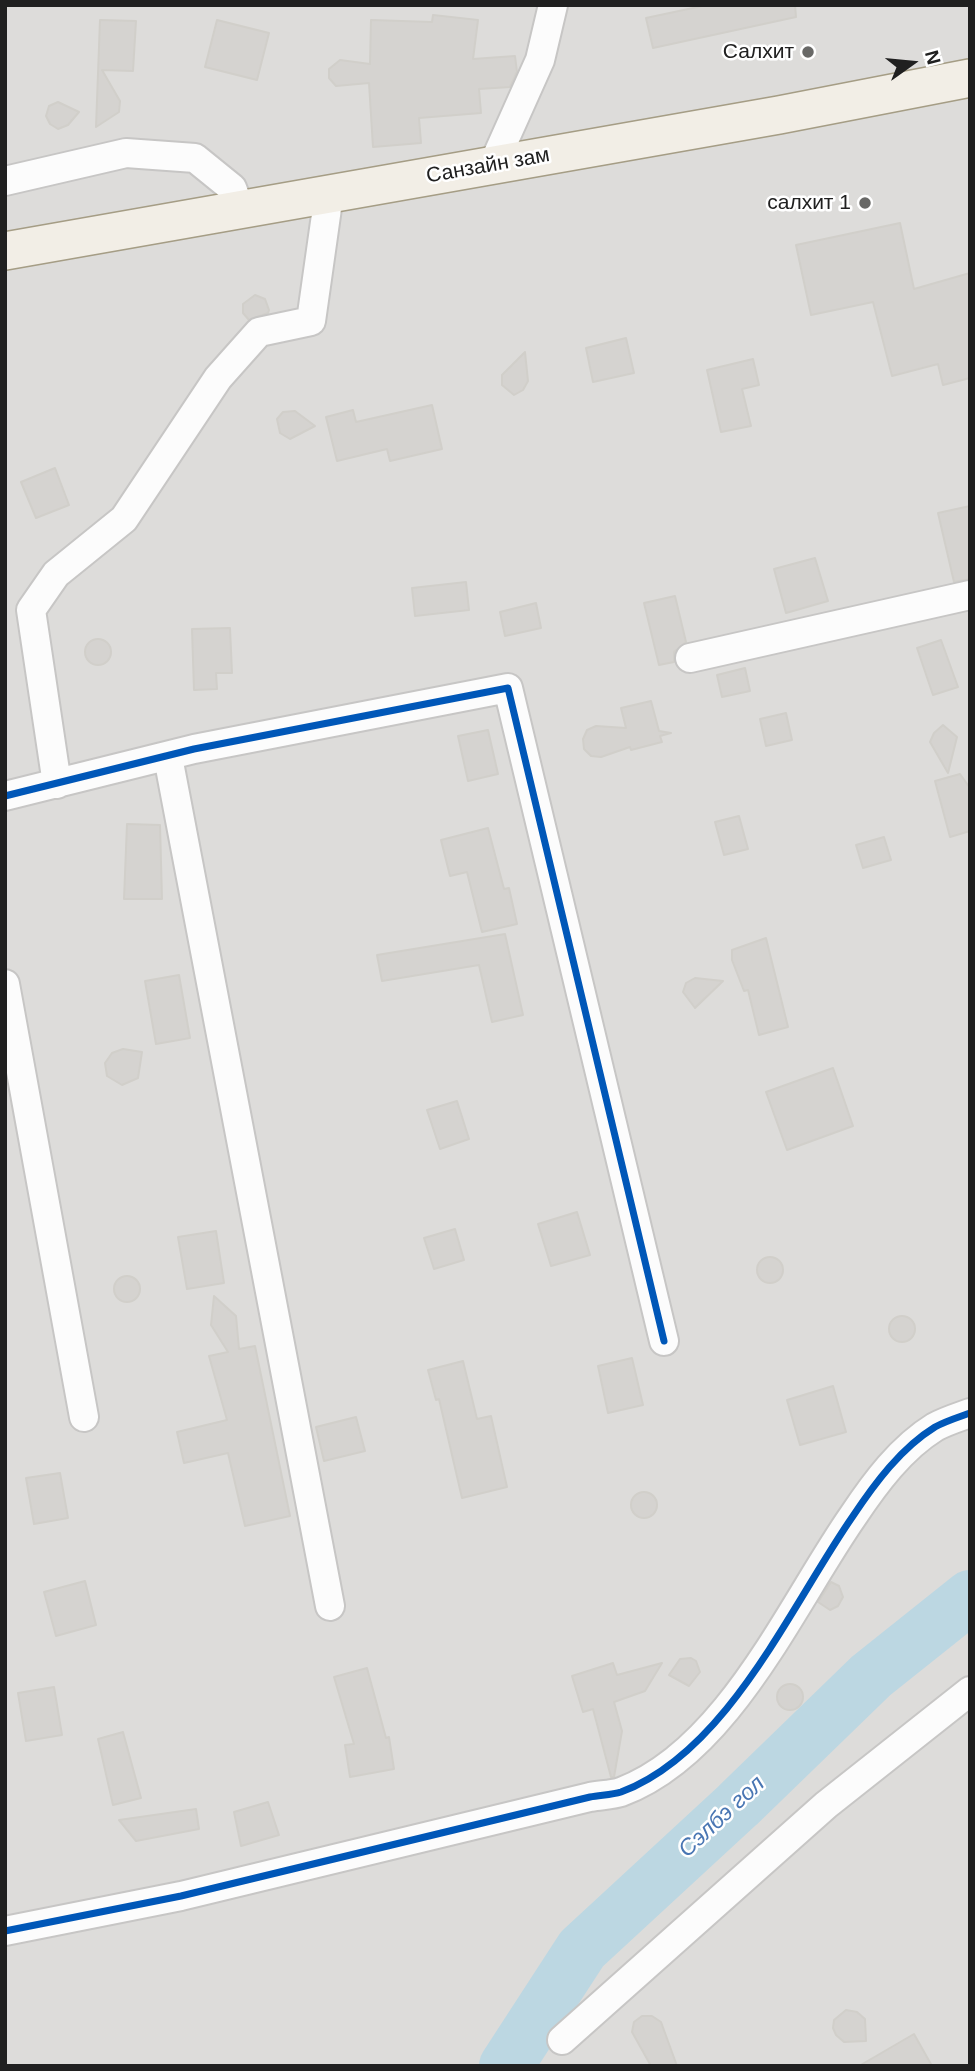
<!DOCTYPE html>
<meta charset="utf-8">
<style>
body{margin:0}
#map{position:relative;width:975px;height:2071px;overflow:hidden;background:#eeede9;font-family:Arial,sans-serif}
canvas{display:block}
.frame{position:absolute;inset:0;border:7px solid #202020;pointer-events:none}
.north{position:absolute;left:877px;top:28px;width:70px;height:70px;-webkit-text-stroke:5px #fff;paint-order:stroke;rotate:75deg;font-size:19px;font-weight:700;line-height:28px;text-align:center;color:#202020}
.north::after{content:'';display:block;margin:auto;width:24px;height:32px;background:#202020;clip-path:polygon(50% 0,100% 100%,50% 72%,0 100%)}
</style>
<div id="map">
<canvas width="975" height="2071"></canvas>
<div class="frame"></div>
<div class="north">N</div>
</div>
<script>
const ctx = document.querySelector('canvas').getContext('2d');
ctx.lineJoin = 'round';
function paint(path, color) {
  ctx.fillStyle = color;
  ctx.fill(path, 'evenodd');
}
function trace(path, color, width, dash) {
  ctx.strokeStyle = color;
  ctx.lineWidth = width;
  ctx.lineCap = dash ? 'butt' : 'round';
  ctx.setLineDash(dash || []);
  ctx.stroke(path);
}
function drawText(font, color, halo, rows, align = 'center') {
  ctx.font = font + ' Arial,sans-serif';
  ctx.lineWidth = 5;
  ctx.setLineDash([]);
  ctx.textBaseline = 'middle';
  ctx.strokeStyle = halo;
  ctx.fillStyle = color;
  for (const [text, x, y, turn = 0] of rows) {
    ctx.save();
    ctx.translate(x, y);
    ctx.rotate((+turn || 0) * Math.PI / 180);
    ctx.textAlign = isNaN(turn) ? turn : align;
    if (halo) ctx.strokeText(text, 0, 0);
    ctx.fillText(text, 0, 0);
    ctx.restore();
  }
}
paint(new Path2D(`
 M 5,5 L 970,5 L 970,2066 L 5,2066 Z`), '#dddcda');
trace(new Path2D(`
 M 506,2066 L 582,1949 L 738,1805 L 871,1676 L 970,1597`), '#bcd7e2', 54);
const building = new Path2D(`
 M 707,5 L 795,5 L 796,17 L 653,48 L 646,18 Z
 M 433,15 L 478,20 L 473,59 L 515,56 L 517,72 L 510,87 L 479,89 L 481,113 L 419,118 L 421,143 L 373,147 L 369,83 L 336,86 L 329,78 L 329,69 L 340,60 L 370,64 L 371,20 L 432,22 Z
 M 100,20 L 136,21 L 133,71 L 102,70 L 120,101 L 119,112 L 96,127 Z
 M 217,20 L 269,33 L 257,80 L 205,67 Z
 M 58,102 L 79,112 L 68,125 L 58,129 L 50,124 L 46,116 L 49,106 Z
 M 900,223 L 914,289 L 970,273 L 970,378 L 943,385 L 938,364 L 892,376 L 873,302 L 811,315 L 796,245 Z
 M 255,295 L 265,299 L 269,310 L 268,313 L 249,320 L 243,313 L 243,304 Z
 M 626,338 L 634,373 L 593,382 L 586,348 Z
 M 525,352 L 528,381 L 523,390 L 514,395 L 502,385 L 502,375 Z
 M 753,359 L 759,385 L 742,389 L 751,426 L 721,432 L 707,370 Z
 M 432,405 L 442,449 L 390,461 L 387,449 L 337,461 L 326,417 L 353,410 L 356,422 Z
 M 295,411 L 315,426 L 290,439 L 280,433 L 277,419 L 283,412 Z
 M 55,468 L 69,505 L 36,518 L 21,482 Z
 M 970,506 L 970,579 L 954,582 L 938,513 Z
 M 815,558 L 828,601 L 786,613 L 774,569 Z
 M 466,582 L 469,610 L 415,616 L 412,588 Z
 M 675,596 L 686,642 L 674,652 L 674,662 L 659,665 L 644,603 Z
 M 536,603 L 541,628 L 505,636 L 500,612 Z
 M 230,628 L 232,673 L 216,673 L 217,689 L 194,690 L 192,629 Z
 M85 652a13 13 0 1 1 26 0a13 13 0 1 1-26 0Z
 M 941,640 L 958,687 L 933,695 L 917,648 Z
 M 745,668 L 750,691 L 722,697 L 717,675 Z
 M 651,701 L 659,731 L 671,733 L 660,736 L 662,742 L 631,750 L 630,747 L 601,757 L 591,756 L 584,749 L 583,739 L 587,730 L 596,726 L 626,728 L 621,708 Z
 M 786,713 L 792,740 L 766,746 L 760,719 Z
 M 943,725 L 957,737 L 948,773 L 930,742 L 934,733 Z
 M 488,730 L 498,774 L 468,781 L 458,736 Z
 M 960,774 L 970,788 L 970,831 L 950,837 L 935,781 Z
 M 739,816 L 748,849 L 724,855 L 715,822 Z
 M 127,824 L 160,825 L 162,899 L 124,899 Z
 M 488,828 L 504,889 L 509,888 L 517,924 L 482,932 L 467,872 L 450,876 L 441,840 Z
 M 884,837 L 891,860 L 863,868 L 856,845 Z
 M 505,934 L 523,1015 L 492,1022 L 479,965 L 382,981 L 377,955 Z
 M 766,938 L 788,1027 L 759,1035 L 748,990 L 744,991 L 732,960 L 732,950 Z
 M 179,975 L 190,1038 L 156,1044 L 145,981 Z
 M 695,978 L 723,981 L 695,1008 L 683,992 L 686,983 Z
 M 123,1049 L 142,1052 L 138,1078 L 122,1085 L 107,1076 L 105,1063 L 112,1053 Z
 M 833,1068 L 853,1126 L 787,1150 L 766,1092 Z
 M 457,1101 L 469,1139 L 440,1149 L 427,1110 Z
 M 577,1212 L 590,1255 L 551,1266 L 538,1224 Z
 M 455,1229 L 464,1260 L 434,1269 L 424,1238 Z
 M 216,1231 L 224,1283 L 187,1289 L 178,1237 Z
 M757 1270a13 13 0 1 1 26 0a13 13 0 1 1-26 0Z
 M114 1289a13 13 0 1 1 26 0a13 13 0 1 1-26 0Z
 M 214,1296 L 236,1316 L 239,1349 L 255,1346 L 290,1516 L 245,1526 L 228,1453 L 184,1463 L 177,1432 L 227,1420 L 209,1356 L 228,1352 L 211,1325 Z
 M889 1329a13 13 0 1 1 26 0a13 13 0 1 1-26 0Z
 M 632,1358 L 643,1405 L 608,1413 L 598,1366 Z
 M 463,1361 L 477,1419 L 491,1416 L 507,1487 L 462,1498 L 439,1399 L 436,1400 L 428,1370 Z
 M 833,1386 L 846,1432 L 800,1445 L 787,1400 Z
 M 356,1417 L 365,1451 L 324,1461 L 316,1427 Z
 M 60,1473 L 68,1518 L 34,1524 L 26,1478 Z
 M631 1505a13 13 0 1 1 26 0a13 13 0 1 1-26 0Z
 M 85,1581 L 96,1625 L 56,1636 L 44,1592 Z
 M 831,1582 L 839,1586 L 843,1597 L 838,1606 L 830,1610 L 818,1602 Z
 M 691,1658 L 696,1661 L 700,1672 L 689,1686 L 669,1675 L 680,1659 Z
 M 613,1663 L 617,1675 L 662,1663 L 645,1691 L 614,1702 L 622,1731 L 614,1777 L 611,1777 L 593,1709 L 583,1712 L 572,1676 Z
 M 367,1668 L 386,1738 L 389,1737 L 394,1769 L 350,1777 L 345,1745 L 354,1744 L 334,1677 Z
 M777 1697a13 13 0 1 1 26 0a13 13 0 1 1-26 0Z
 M 54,1687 L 62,1735 L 26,1741 L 18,1693 Z
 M 123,1732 L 141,1798 L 113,1805 L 98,1739 Z
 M 268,1802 L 279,1835 L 241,1846 L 234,1812 Z
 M 196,1809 L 199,1829 L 136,1841 L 119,1820 Z
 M 846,2010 L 857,2012 L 865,2019 L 866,2041 L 844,2042 L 836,2035 L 833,2028 L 834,2020 Z
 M 642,2016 L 652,2016 L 661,2022 L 677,2066 L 651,2066 L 632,2032 L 634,2022 Z
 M 914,2034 L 932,2066 L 859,2066 Z`);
paint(building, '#d5d3d0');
trace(building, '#d1cfca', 2);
const minor = new Path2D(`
 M 493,165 L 540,60 L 553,5
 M 5,181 L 126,153 L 195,158 L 232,188 L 240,209
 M 690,658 L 970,595
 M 168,757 L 330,1606
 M 57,784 L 31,610 L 56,574 L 124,519 L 218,378 L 259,332 L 311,321 L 329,194
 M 5,796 L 194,749 L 508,688 L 664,1341
 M 5,984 L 84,1417
 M 5,1931 L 181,1896 L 590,1797 C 600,1795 612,1795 621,1792 C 728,1752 791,1605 853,1516 C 875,1483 901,1448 935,1427 C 946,1421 959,1417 970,1413
 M 562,2040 L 826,1805 L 970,1691`);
const major = new Path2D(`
 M 5,251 L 779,115 L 970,78`);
trace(minor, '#c7c6c5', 32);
trace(major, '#a59d85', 40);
trace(minor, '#fcfcfc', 28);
trace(major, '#f2eee6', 37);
trace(new Path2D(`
 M 5,796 L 194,749 L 508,688 L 664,1341
 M 5,1931 L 181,1896 L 590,1797 C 600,1795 612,1795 621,1792 C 728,1752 791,1605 853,1516 C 875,1483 901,1448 935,1427 C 946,1421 959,1417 970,1413`), '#0057b8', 7);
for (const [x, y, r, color] of [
 [808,52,7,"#686866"],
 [865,203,7,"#686866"]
]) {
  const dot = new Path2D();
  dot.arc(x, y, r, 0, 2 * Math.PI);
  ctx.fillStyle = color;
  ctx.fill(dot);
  trace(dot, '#fff', 2.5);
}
drawText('21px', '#202020', '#fff', [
 ["Салхит",794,52],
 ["салхит 1",851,203]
], 'right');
drawText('21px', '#202020', '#fff', [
 ["Санзайн зам",488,166,-10]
]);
drawText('italic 23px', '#4976b3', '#fff', [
 ["Сэлбэ гол",722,1817,-43]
]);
</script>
